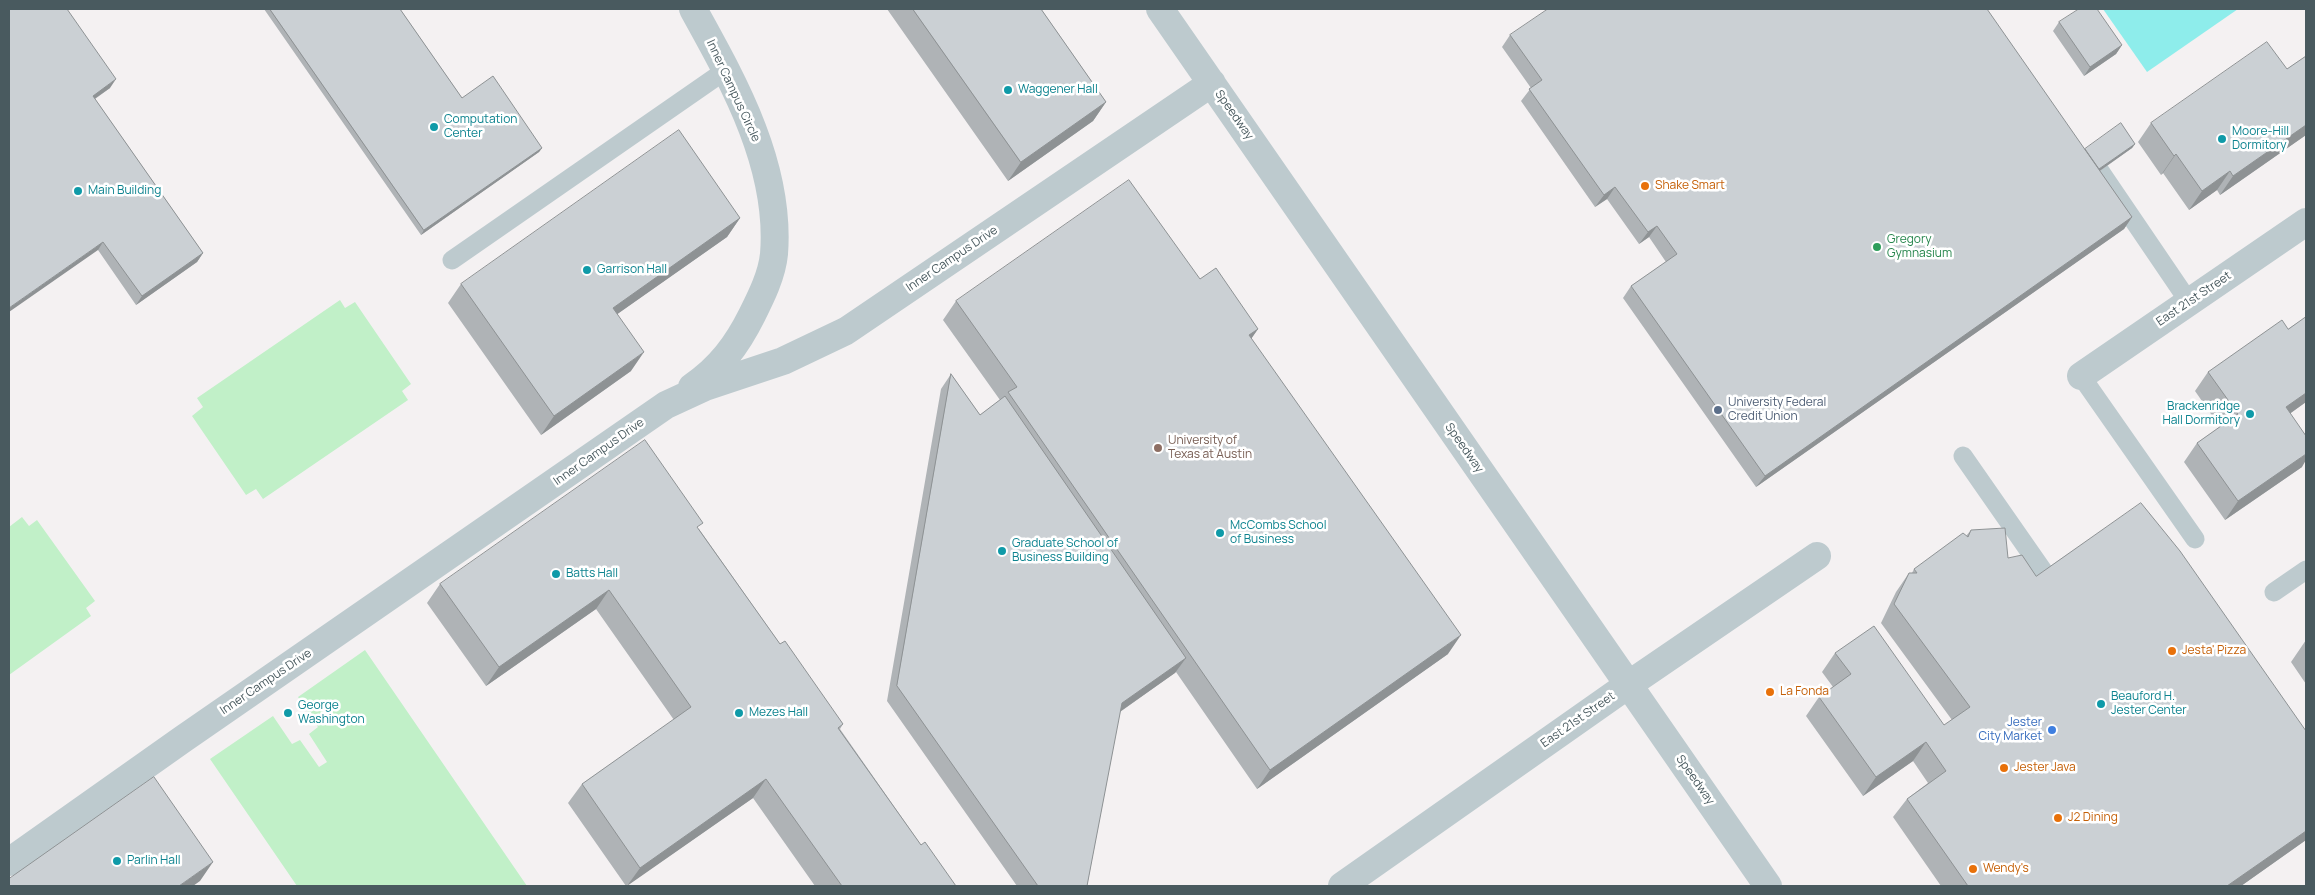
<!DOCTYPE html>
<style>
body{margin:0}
#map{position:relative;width:2315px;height:895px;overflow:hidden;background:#f4f1f2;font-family:Manrope,sans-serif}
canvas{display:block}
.frame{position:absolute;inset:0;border:10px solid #495a5f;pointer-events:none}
</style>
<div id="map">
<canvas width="2315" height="895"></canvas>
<div class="frame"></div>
</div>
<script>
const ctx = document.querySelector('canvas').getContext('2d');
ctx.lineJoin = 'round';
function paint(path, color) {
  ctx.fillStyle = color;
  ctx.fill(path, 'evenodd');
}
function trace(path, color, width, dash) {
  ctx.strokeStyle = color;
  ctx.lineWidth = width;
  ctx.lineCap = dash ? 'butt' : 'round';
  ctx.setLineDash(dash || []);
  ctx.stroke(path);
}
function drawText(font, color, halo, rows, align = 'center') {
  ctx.font = font + ' Manrope,sans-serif';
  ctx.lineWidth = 5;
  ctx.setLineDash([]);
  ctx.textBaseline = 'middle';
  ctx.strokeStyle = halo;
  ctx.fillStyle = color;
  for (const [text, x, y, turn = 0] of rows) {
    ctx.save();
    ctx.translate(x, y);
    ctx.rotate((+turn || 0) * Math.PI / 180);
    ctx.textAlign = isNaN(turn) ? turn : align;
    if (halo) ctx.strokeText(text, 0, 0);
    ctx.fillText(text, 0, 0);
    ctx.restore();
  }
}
paint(new Path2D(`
 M 340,300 L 345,308 L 355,302 L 411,384 L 402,391 L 408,400 L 263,499 L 256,489 L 246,495 L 192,416 L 203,407 L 197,398 Z
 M 22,517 L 29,526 L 37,520 L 95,601 L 86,608 L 91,616 L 9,675 L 9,527 Z
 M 365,650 L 527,886 L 297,886 L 210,759 L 273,716 L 292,744 L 300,740 L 319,767 L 327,762 L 309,734 L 318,727 L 298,697 Z`), '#c1f0c8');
paint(new Path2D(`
 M 2103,9 L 2238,9 L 2147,72 Z`), '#8eedeb');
trace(new Path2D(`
 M 2100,171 L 2189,302
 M 452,260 L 726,70
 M 2081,376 L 2195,539
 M 1963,456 L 2048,578
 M 2274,592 L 2306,570`), '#bdcace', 19);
trace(new Path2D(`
 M 1160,9 L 1768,886
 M 2081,376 L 2306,222
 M 692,387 C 720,368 737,345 752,315 C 761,297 772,275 774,254 C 781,166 734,83 693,9
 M 9,862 L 183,739 L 666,405 L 705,387 L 783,361 L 846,331 L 1212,83
 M 1342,886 L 1628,685 L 1817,556`), '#bdcace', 28);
paint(new Path2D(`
 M 9,9 L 110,88 L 95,99 L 203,253 L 197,262 L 136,305 L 98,250 Z
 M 264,9 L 400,9 L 462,98 L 542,148 L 539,152 L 421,235 Z
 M 887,9 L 1041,9 L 1106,102 L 1093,121 L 1008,181 Z
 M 2059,22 L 2122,45 L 2116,54 L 2084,76 L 2053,31 Z
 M 1510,35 L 2085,149 L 2135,144 L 2132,148 L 2100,171 L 2132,217 L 2124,229 L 1756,487 L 1623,298 L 1631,286 L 1666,262 L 1649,237 L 1639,244 L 1607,199 L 1595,207 L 1521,101 L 1531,88 L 1502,47 Z
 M 2306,56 L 2306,135 L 2220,195 L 2217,190 L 2189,210 L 2163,173 L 2161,175 L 2138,142 L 2151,123 L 2287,69 Z
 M 740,218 L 727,237 L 617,314 L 631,371 L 541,435 L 448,303 L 461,284 Z
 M 1200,279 L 1258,329 L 1251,338 L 1448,654 L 1257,789 L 1176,672 L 1120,712 L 1087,886 L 1017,886 L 887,701 L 941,389 L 951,374 L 980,415 L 1000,400 L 943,320 L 956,301 Z
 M 2306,317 L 2306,402 L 2290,413 L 2302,467 L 2225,520 L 2184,462 L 2197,443 L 2220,427 L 2195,391 L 2208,372 L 2288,329 Z
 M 699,529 L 780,644 L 843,724 L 840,729 L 921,845 L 956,886 L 815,886 L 753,798 L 626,886 L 568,803 L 582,784 L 674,720 L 596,609 L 486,686 L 427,603 L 440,584 Z
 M 1971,530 L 2008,558 L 2036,576 L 2306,731 L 2306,840 L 2241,886 L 1941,886 L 1893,817 L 1907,799 L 1928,783 L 1913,761 L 1863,796 L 1806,716 L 1819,697 L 1833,687 L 1822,672 L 1835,653 L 1944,725 L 1952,720 L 1881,623 L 1896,592 L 1909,573 L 1912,573 L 1914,569 L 1966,536 Z
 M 2306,640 L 2306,684 L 2291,662 Z`), '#afb3b6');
paint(new Path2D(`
 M 2122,45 L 2116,54 L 2084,76 L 2090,67 Z
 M 116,79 L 110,88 L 87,104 L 93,96 Z
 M 1106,102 L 1093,121 L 1008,181 L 1021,162 Z
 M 2306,125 L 2306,135 L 2220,195 L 2233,176 Z
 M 2135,144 L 2132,148 L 2095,174 L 2098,170 Z
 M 542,148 L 539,152 L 421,235 L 424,230 Z
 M 2176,154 L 2163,173 L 2161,175 L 2174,156 Z
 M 2230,171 L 2217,190 L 2189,210 L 2202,191 Z
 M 1615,187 L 1607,199 L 1595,207 L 1604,195 Z
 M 2132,217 L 2124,229 L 1756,487 L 1765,476 Z
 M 740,218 L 727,237 L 599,327 L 613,308 Z
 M 1657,226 L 1649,237 L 1639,244 L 1648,232 Z
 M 103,242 L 98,250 L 9,312 L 9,308 Z
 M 203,253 L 197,262 L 136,305 L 142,296 Z
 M 1258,329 L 1245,348 L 1249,335 Z
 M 644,352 L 631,371 L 541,435 L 554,416 Z
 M 2306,393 L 2306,402 L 2273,426 L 2286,407 Z
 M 2306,454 L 2306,460 L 2302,467 L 2225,520 L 2238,501 Z
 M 609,590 L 596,609 L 486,686 L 499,667 Z
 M 1461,635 L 1448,654 L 1257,789 L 1270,770 Z
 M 1186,658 L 1175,673 L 1111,718 L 1122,703 Z
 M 1926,742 L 1913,761 L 1863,796 L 1876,777 Z
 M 766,779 L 753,798 L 627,886 L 640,868 Z
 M 2306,831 L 2306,840 L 2241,886 L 2227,886 Z
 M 213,862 L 200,881 L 193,886 L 179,886 Z`), '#8e9294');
const building = new Path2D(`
 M 9,9 L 67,9 L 116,79 L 93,96 L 203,253 L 142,296 L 103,242 L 9,308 Z
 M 270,9 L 400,9 L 462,98 L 493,76 L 542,148 L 424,230 Z
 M 913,9 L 1041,9 L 1106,102 L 1021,162 Z
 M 1548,9 L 1987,9 L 2132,217 L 1765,476 L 1631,286 L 1677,254 L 1657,226 L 1648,232 L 1615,187 L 1604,195 L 1529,89 L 1542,80 L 1510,35 Z
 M 2079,9 L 2097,9 L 2122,45 L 2090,67 L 2059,22 Z
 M 2267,42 L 2287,69 L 2306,56 L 2306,125 L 2233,176 L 2230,171 L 2202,191 L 2176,154 L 2174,156 L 2151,123 Z
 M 2121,123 L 2135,144 L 2099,169 L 2085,149 Z
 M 679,130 L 740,218 L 613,308 L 644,352 L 554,416 L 461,284 Z
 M 1129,180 L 1200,279 L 1216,268 L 1258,329 L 1249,335 L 1461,635 L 1270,770 L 1008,392 L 1017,387 L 956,301 Z
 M 2306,317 L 2306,393 L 2286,407 L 2306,436 L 2306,454 L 2238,501 L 2197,443 L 2238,414 L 2208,372 L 2282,320 L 2288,329 Z
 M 951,374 L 980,415 L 1005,396 L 1186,658 L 1122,703 L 1087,886 L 1038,886 L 897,686 Z
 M 645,440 L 703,523 L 697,527 L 780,644 L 785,641 L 843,724 L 838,728 L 921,845 L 925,842 L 956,886 L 842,886 L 766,779 L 640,868 L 582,784 L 691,707 L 609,590 L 499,667 L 440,584 Z
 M 2141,503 L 2180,551 L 2306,731 L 2306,831 L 2227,886 L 1968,886 L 1907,799 L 1946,771 L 1926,742 L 1876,777 L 1819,697 L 1851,674 L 1835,653 L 1874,626 L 1944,725 L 1970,707 L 1894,604 L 1909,573 L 1917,573 L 1914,569 L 1963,533 L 1968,537 L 1971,530 L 2005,528 L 2008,558 L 2022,555 L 2036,576 Z
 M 154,777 L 213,862 L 179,886 L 9,886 L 9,879 Z`);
paint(building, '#cbd0d4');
trace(building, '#8e9294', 1);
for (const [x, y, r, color] of [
 [1008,90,5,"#0f9aa8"],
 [434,127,5,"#0f9aa8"],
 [2222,139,5,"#0f9aa8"],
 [1645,186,5,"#e8710a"],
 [78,191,5,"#0f9aa8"],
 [1877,247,5,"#2e9e5b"],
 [587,270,5,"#0f9aa8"],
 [1718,410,5,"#5c6f8a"],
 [2250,414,5,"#0f9aa8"],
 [1158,448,5,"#8d6e63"],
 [1220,533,5,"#0f9aa8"],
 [1002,551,5,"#0f9aa8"],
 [556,574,5,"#0f9aa8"],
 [2172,651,5,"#e8710a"],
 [1770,692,5,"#e8710a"],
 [2101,704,5,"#0f9aa8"],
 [288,713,5,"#0f9aa8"],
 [739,713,5,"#0f9aa8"],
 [2052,730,5,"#3f7fe0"],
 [2004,768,5,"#e8710a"],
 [2058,818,5,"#e8710a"],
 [117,861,5,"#0f9aa8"],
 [1973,869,5,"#e8710a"]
]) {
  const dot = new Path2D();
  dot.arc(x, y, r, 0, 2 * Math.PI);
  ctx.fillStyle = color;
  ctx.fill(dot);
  trace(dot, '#fff', 2);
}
drawText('12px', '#0d838f', '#fff', [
 ["Waggener Hall",1018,90],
 ["Computation",444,120],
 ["Center",444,134],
 ["Moore-Hill",2232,132],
 ["Dormitory",2232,146],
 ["Main Building",88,191],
 ["Garrison Hall",597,270],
 ["Brackenridge",2240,407,"right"],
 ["Hall Dormitory",2240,421,"right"],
 ["McCombs School",1230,526],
 ["of Business",1230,540],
 ["Graduate School of",1012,544],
 ["Business Building",1012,558],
 ["Batts Hall",566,574],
 ["Beauford H.",2111,697],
 ["Jester Center",2111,711],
 ["George",298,706],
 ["Washington",298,720],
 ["Mezes Hall",749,713],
 ["Parlin Hall",127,861]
], 'left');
drawText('12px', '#495a5f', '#fff', [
 ["Inner Campus Circle",733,91,65],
 ["Speedway",1234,115,55],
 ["Inner Campus Drive",952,259,-34],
 ["East 21st Street",2194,299,-34],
 ["Speedway",1464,448,55],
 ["Inner Campus Drive",599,452,-35],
 ["Inner Campus Drive",266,682,-34],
 ["East 21st Street",1578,720,-35],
 ["Speedway",1695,780,55]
]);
drawText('12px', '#c56008', '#fff', [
 ["Shake Smart",1655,186],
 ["Jesta' Pizza",2182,651],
 ["La Fonda",1780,692],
 ["Jester Java",2014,768],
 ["J2 Dining",2068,818],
 ["Wendy's",1983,869]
], 'left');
drawText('12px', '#27864d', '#fff', [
 ["Gregory",1887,240],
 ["Gymnasium",1887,254]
], 'left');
drawText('12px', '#4e5e75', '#fff', [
 ["University Federal",1728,403],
 ["Credit Union",1728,417]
], 'left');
drawText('12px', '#785e54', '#fff', [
 ["University of",1168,441],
 ["Texas at Austin",1168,455]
], 'left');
drawText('12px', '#366cbe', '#fff', [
 ["Jester",2042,723],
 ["City Market",2042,737]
], 'right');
</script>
